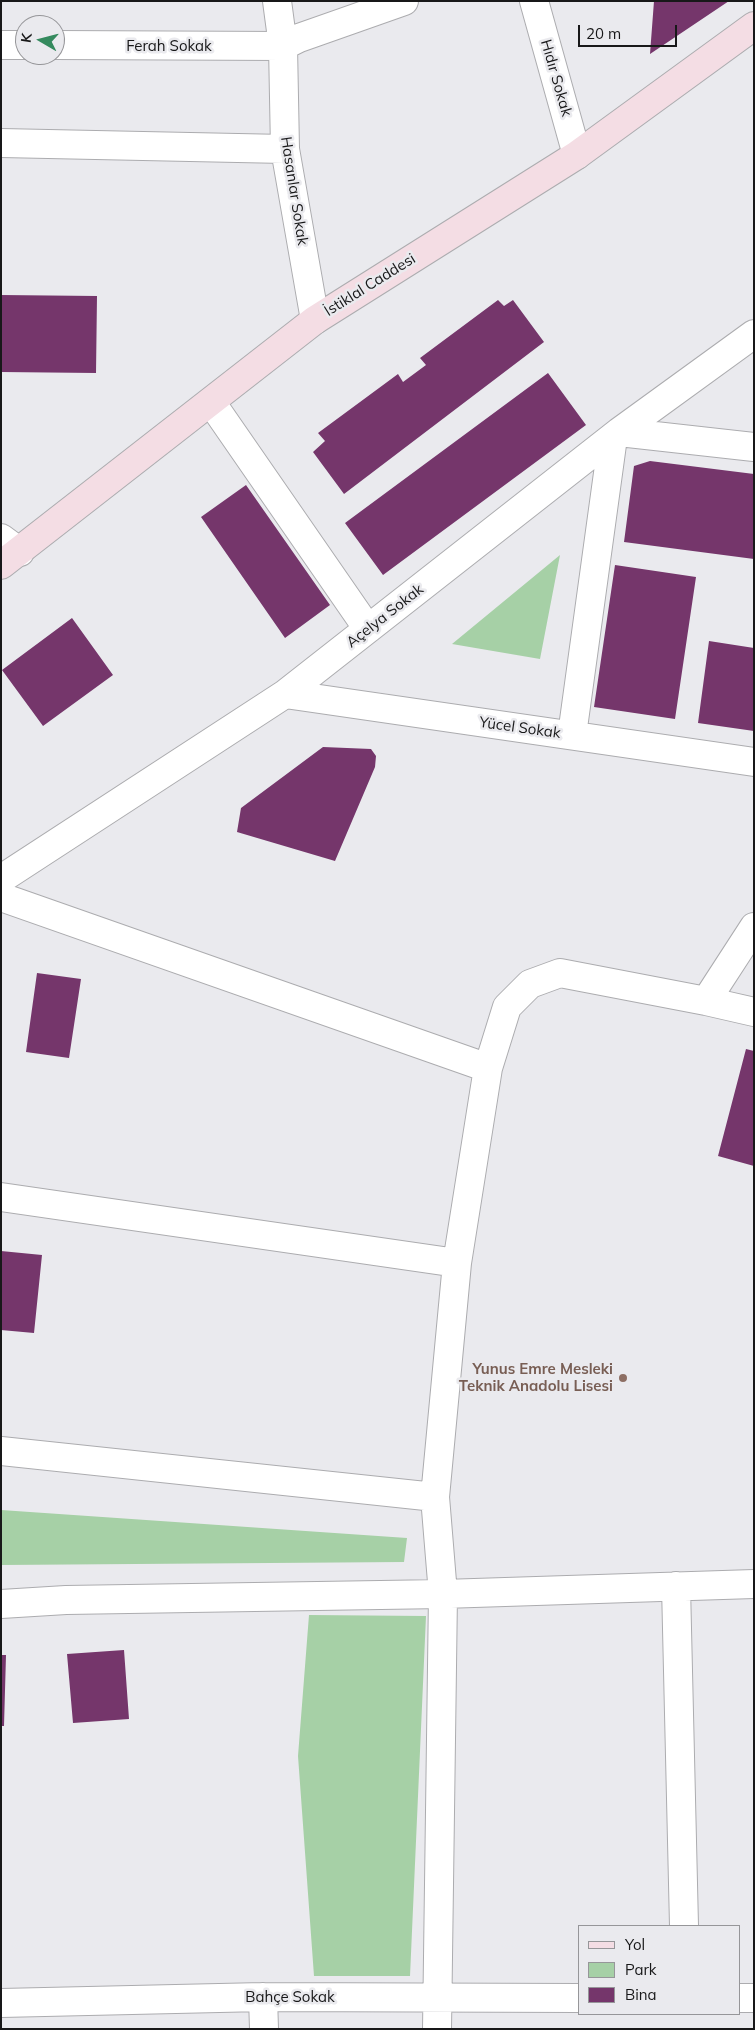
<!DOCTYPE html>
<meta charset="utf-8">
<style>
body{margin:0}
#map{position:relative;width:755px;height:2030px;overflow:hidden;background:#eaeaee;font-family:Mulish,sans-serif}
canvas{display:block}
.frame{position:absolute;inset:0;border:2px solid #181819;pointer-events:none}
.legend{position:absolute;left:578px;top:1925px;width:162px;height:90px;box-sizing:border-box;background:#eaeaee;border:1px solid #969699;margin:0;padding:6px 9px;list-style:none;font-size:15px;color:#181819}
.legend li{display:flex;align-items:center;gap:10px;height:25px}
.legend b{width:25px;border:1px solid #969699}
.north{position:absolute;left:15px;top:15px;width:50px;height:50px;box-sizing:border-box;background:#eaeaee;border:1px solid #969699;border-radius:50%;rotate:278deg;font-size:14px;font-weight:700;line-height:20px;text-align:center;color:#181819}
.north::after{content:'';display:block;margin:auto;width:18px;height:22px;background:#358a5e;clip-path:polygon(50% 0,100% 100%,50% 72%,0 100%)}
.scale{position:absolute;left:578px;top:25px;width:99px;height:22px;box-sizing:border-box;border:2px solid #181819;border-top:0;padding-left:6px;font-size:15px;line-height:18px;white-space:nowrap;color:#181819;-webkit-text-stroke:4px #eaeaee;paint-order:stroke}
</style>
<div id="map">
<canvas width="755" height="2030"></canvas>
<div class="frame"></div>
<ul class="legend">
<li><b style="height:6px;background:#f4dde4"></b>Yol</li>
<li><b style="height:14px;background:#a6d0a6"></b>Park</li>
<li><b style="height:14px;background:#75366b"></b>Bina</li>
</ul>
<div class="north">K</div>
<div class="scale">20 m</div>
</div>
<script>
const ctx = document.querySelector('canvas').getContext('2d');
ctx.lineJoin = 'round';
function paint(path, color) {
  ctx.fillStyle = color;
  ctx.fill(path, 'evenodd');
}
function trace(path, color, width, dash) {
  ctx.strokeStyle = color;
  ctx.lineWidth = width;
  ctx.lineCap = dash ? 'butt' : 'round';
  ctx.setLineDash(dash || []);
  ctx.stroke(path);
}
function drawText(font, color, halo, rows, align = 'center') {
  ctx.font = font + ' Mulish,sans-serif';
  ctx.lineWidth = 5;
  ctx.setLineDash([]);
  ctx.textBaseline = 'middle';
  ctx.strokeStyle = halo;
  ctx.fillStyle = color;
  for (const [text, x, y, turn = 0] of rows) {
    ctx.save();
    ctx.translate(x, y);
    ctx.rotate((+turn || 0) * Math.PI / 180);
    ctx.textAlign = isNaN(turn) ? turn : align;
    if (halo) ctx.strokeText(text, 0, 0);
    ctx.fillText(text, 0, 0);
    ctx.restore();
  }
}
paint(new Path2D(`
 M 560,555 L 540,659 L 452,644 Z
 M 1,1510 L 407,1538 L 404,1562 L 1,1565 Z
 M 309,1615 L 426,1616 L 410,1976 L 314,1976 L 298,1756 Z`), '#a6d0a6');
paint(new Path2D(`
 M 654,1 L 729,1 L 650,54 Z
 M 1,295 L 97,296 L 96,373 L 1,372 Z
 M 498,300 L 504,306 L 513,300 L 544,342 L 344,494 L 313,452 L 325,441 L 318,433 L 398,374 L 403,382 L 426,365 L 420,358 Z
 M 548,373 L 586,425 L 383,575 L 345,523 Z
 M 650,461 L 754,474 L 754,559 L 624,542 L 634,466 Z
 M 246,485 L 330,605 L 285,638 L 201,517 Z
 M 615,565 L 696,577 L 675,719 L 594,707 Z
 M 72,618 L 113,675 L 43,726 L 2,670 Z
 M 709,641 L 754,648 L 754,731 L 698,723 Z
 M 323,747 L 371,749 L 376,756 L 375,767 L 335,861 L 237,832 L 241,808 Z
 M 37,973 L 81,979 L 69,1058 L 26,1052 Z
 M 746,1049 L 754,1051 L 754,1166 L 718,1156 Z
 M 1,1251 L 42,1255 L 34,1333 L 1,1330 Z
 M 124,1650 L 129,1719 L 73,1723 L 67,1654 Z
 M 1,1655 L 6,1655 L 4,1726 L 1,1726 Z`), '#75366b');
const minor = new Path2D(`
 M 277,1 L 283,46 L 285,149 L 315,320
 M 534,1 L 577,155
 M 1,45 L 25,45
 M 55,45 L 283,46 L 299,38 L 404,1
 M 1,143 L 285,149
 M 211,402 L 368,629
 M 619,432 L 754,447
 M 1,538 L 20,552
 M 285,694 L 754,762
 M 572,735 L 613,437
 M 1,879 L 285,694 L 619,432 L 754,334
 M 1,897 L 488,1068
 M 706,1001 L 754,927
 M 1,1197 L 457,1263
 M 1,1451 L 435,1497
 M 676,1586 L 684,1926
 M 1,1604 L 66,1600 L 443,1594 L 754,1584
 M 263,1997 L 264,2029
 M 739,1998 L 754,1998
 M 1,2003 L 263,1997 L 579,1998
 M 437,2029 L 443,1594 L 435,1497 L 457,1263 L 488,1068 L 507,1007 L 530,984 L 560,973 L 706,1001 L 754,1012`);
const secondary = new Path2D(`
 M 1,565 L 315,320 L 577,155 L 754,26`);
trace(minor, '#acacaf', 30);
trace(secondary, '#acacaf', 30);
trace(minor, '#fff', 28);
trace(secondary, '#f4dde4', 28);
for (const [x, y, r, color] of [
 [623,1378,5,"#8d6e63"]
]) {
  const dot = new Path2D();
  dot.arc(x, y, r, 0, 2 * Math.PI);
  ctx.fillStyle = color;
  ctx.fill(dot);
  trace(dot, '#eaeaee', 2);
}
drawText('15px', '#181819', '#eaeaee', [
 ["Ferah Sokak",169,46],
 ["Hıdır Sokak",556,78,74],
 ["Hasanlar Sokak",294,191,81],
 ["İstiklal Caddesi",370,285,-32],
 ["Açelya Sokak",385,616,-38],
 ["Yücel Sokak",520,728,8],
 ["Bahçe Sokak",290,1997]
]);
drawText('bold 15px', '#785e54', '#eaeaee', [
 ["Yunus Emre Mesleki",613,1369],
 ["Teknik Anadolu Lisesi",613,1386]
], 'right');
</script>
